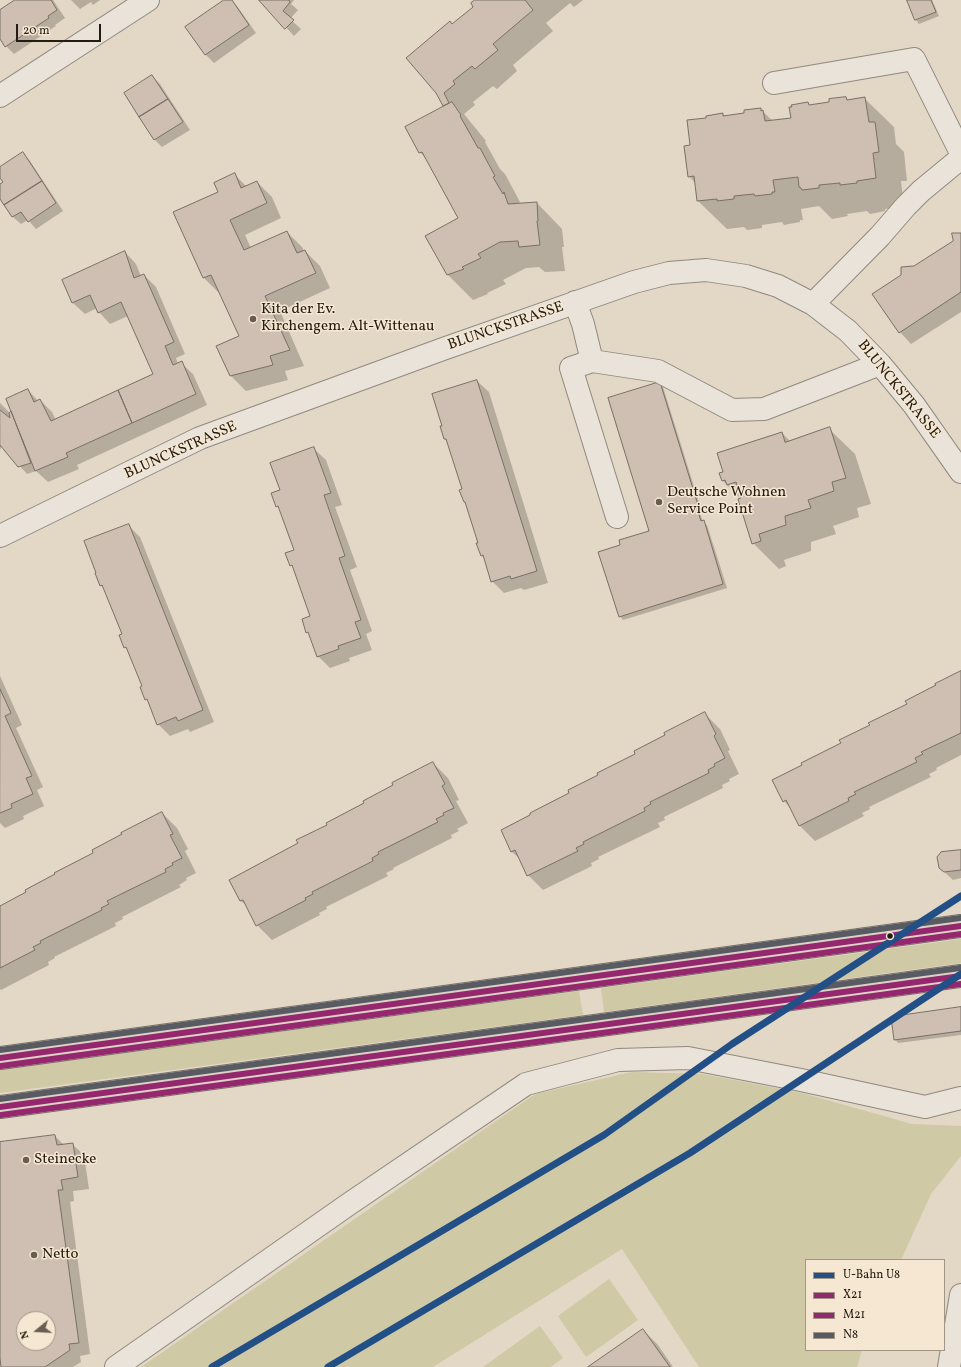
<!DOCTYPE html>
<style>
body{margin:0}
#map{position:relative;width:961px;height:1367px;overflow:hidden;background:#e3d7c6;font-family:Vollkorn,serif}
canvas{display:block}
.legend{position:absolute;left:805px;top:1259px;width:140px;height:92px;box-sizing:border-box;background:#f5e7d2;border:1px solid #a19685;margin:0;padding:5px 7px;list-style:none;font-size:12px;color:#241c12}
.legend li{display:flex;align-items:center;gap:8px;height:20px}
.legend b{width:20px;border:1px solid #a19685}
.north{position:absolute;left:16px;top:1311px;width:40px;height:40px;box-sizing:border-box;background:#f5e7d2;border:1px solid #a19685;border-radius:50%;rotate:252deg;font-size:11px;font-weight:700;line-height:16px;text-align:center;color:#241c12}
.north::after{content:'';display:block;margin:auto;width:14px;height:18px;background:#675d51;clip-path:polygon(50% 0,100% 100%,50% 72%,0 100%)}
.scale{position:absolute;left:16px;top:24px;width:85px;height:18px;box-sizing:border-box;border:2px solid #241c12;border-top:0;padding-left:5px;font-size:12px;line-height:14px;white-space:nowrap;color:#241c12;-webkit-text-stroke:3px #f5e7d2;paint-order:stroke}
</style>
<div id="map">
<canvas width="961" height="1367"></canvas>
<ul class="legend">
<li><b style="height:5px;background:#224f86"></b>U-Bahn U8</li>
<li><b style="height:5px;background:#95276e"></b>X21</li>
<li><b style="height:5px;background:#95276e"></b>M21</li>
<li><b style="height:5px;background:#595b62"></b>N8</li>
</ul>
<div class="north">N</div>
<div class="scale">20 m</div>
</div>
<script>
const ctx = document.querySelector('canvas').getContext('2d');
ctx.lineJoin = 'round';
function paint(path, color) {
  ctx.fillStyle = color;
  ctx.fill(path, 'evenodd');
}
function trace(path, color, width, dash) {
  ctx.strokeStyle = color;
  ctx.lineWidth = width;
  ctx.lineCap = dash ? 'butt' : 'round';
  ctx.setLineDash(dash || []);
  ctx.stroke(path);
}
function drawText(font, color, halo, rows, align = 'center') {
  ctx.font = font + ' Vollkorn,serif';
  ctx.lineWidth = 3;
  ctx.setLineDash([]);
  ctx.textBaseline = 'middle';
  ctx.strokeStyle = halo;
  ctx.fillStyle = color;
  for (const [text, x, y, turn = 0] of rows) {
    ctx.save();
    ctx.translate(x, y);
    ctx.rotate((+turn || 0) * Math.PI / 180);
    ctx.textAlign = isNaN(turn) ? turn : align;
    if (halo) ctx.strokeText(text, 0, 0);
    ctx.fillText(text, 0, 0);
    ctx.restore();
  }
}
paint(new Path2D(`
 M 961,939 L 961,963 L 604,1012 L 601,988 Z
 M 579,991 L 583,1015 L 0,1093 L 0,1069 Z
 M 632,1072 L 703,1074 L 802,1093 L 912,1124 L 961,1126 L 961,1156 L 931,1194 L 901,1260 L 806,1260 L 806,1350 L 862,1350 L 857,1367 L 699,1367 L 622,1249 L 433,1367 L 141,1367 L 535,1094 Z
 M 609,1279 L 638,1320 L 586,1357 L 558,1316 Z
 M 540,1326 L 563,1358 L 551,1367 L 483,1367 Z`), '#d0c9a5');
paint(new Path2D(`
 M 17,0 L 53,0 L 65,18 L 55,25 L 56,26 L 14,54 L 6,46 L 0,37 L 0,11 Z
 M 71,0 L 100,0 L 93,5 L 91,2 L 80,9 Z
 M 226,0 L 231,0 L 237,6 L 256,33 L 214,63 L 206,55 L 186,27 Z
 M 261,0 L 294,0 L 291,4 L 298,10 L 290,19 L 301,29 L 294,36 Z
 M 476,0 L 583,0 L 574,7 L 570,3 L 546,23 L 553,31 L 513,65 L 517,71 L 497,89 L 493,86 L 473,102 L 475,105 L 464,114 L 486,141 L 485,142 L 500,169 L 505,174 L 520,202 L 517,204 L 537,203 L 562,229 L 564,247 L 562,247 L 565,271 L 545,272 L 539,267 L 526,268 L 503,280 L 506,284 L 487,293 L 488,294 L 473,300 L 447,274 L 459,218 L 427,160 L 420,152 L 445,106 L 436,92 L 452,25 L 475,7 Z
 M 908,0 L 932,0 L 939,16 L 919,24 L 916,20 Z
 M 152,76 L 160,84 L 190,130 L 162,147 L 154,139 Z
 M 846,98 L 848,100 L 865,99 L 894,127 L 896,144 L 904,152 L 907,181 L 901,181 L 904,207 L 885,209 L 885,211 L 870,214 L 867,211 L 847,214 L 848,216 L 832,219 L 819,206 L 801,209 L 803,220 L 800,220 L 800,222 L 784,225 L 782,222 L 762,225 L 762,228 L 747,230 L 744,227 L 727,229 L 698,201 L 696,184 L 689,176 L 692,146 L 722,114 L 724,116 L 745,114 L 761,110 L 773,121 L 792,119 L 808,103 L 810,106 L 830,103 Z
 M 23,153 L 30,161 L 63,211 L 36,229 L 28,220 L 21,224 L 13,217 L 0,197 L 0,186 L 4,183 L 0,176 L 0,168 Z
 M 234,174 L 247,187 L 257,182 L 272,197 L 281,218 L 245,235 L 251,248 L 287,232 L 302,247 L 304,251 L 305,251 L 320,266 L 330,288 L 280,311 L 304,366 L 285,371 L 288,380 L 246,391 L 230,375 L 240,337 L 220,292 L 219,293 L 204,278 L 174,213 L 219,193 Z
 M 961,234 L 961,312 L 911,344 L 900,332 L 902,276 L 954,242 Z
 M 125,252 L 136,264 L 141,276 L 144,275 L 156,287 L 185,354 L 176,358 L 178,364 L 181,363 L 193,374 L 207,405 L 77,465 L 79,469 L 48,482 L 36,471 L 27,474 L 2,446 L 0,450 L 0,403 L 10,413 L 28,390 L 38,401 L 40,400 L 52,412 L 56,420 L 154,374 L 128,316 L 110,324 L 99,312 L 97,308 L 85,314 L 73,303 L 64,280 Z
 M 477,381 L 489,392 L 548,583 L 524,590 L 521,588 L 504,593 L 492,581 L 485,559 L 481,555 L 479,543 L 467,505 L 464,502 L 463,490 L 448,443 L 445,439 L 443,426 Z
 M 659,383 L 663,387 L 701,509 L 699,510 L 703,522 L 707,525 L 727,588 L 623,620 L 620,616 L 621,545 L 650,531 Z
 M 829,429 L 855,454 L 871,504 L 857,508 L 859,517 L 833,526 L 836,534 L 811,542 L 811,551 L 784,560 L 786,566 L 779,569 L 753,543 L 741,499 L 723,481 L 721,473 L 724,473 L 782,433 L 790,441 Z
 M 314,449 L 326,460 L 342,505 L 335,507 L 357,567 L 350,570 L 372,631 L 366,634 L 372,650 L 349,658 L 350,661 L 330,668 L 318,656 L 311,635 L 307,632 L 312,616 L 295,569 L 291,565 L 295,550 L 281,510 L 277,506 L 281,491 Z
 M 128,525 L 140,537 L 214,722 L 190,732 L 188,729 L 170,736 L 158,724 L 150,704 L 146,699 L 144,687 L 130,653 L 125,647 L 123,635 L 105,590 L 101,585 Z
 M 961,672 L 961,755 L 936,768 L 937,770 L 929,774 L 931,777 L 869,807 L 870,809 L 862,813 L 864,816 L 815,841 L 800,826 L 792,810 L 784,801 L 842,744 Z
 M 0,676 L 22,725 L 16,728 L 43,787 L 37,790 L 44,806 L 23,816 L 24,819 L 5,828 L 0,823 Z
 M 705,714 L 720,729 L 730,750 L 728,751 L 739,774 L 729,779 L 730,781 L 722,785 L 723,788 L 664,817 L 665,820 L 658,823 L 660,827 L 598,857 L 599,859 L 591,863 L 592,866 L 543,890 L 528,875 L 521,860 L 512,852 L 502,830 L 570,794 Z
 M 433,763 L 448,778 L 459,800 L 456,801 L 468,823 L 457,829 L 459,831 L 451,835 L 452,838 L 393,868 L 394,869 L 386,873 L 388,876 L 326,907 L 327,909 L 319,913 L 320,915 L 272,940 L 257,925 L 248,907 L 241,901 L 230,880 L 299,843 Z
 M 162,813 L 177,828 L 188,849 L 185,851 L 196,873 L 186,878 L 187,880 L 179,885 L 181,887 L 122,917 L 123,919 L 115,923 L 116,926 L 54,957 L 55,958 L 48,962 L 49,965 L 1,990 L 0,989 L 0,907 L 95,853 Z
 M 961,851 L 961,878 L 953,880 L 939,867 Z
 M 961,1008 L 961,1035 L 898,1043 L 895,1039 Z
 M 55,1136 L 64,1145 L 72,1144 L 84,1155 L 89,1189 L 73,1191 L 74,1201 L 70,1202 L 90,1354 L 80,1356 L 81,1362 L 73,1367 L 2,1367 L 0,1365 L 0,1143 ZM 24,1319 L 48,1319 L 48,1343 L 24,1343 Z
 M 643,1330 L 658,1345 L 673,1367 L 590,1367 Z`), '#0003');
const building = new Path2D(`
 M 15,0 L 51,0 L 57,10 L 48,16 L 49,18 L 5,47 L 0,39 L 0,10 Z
 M 224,0 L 232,0 L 249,25 L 205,55 L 185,27 Z
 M 259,0 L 289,0 L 290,2 L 283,11 L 294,20 L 285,29 Z
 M 475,0 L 525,0 L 533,10 L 493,44 L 498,50 L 475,69 L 472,66 L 453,81 L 455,84 L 444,93 L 449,103 L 443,106 L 436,93 L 406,58 L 450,21 L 452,24 L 473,7 L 471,3 Z
 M 907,0 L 931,0 L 936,12 L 915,20 Z
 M 152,75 L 168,99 L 139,117 L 124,93 Z
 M 846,97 L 847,100 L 865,97 L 869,122 L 875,122 L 879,152 L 873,153 L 876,178 L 857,181 L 857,183 L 840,185 L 840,183 L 819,185 L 819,188 L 802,190 L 801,188 L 799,187 L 798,177 L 773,180 L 775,192 L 772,192 L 772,194 L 755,196 L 754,194 L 734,196 L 734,199 L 717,201 L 717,199 L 697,201 L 694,176 L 688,177 L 684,146 L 690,145 L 687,120 L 706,118 L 706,116 L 723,113 L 723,116 L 744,113 L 744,110 L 761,108 L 761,111 L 763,110 L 765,121 L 791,118 L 789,107 L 792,107 L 791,105 L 808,102 L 809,105 L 829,102 L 829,99 Z
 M 168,99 L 183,122 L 154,140 L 139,117 Z
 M 452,102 L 461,115 L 460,116 L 478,148 L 480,148 L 495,176 L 493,177 L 503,194 L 504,192 L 508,204 L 537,202 L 538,221 L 537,221 L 540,245 L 519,247 L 518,241 L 500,242 L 478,254 L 481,258 L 462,267 L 464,269 L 447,275 L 425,236 L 458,218 L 422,152 L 419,153 L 405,127 Z
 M 23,152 L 42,181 L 4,205 L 0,199 L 0,184 L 3,182 L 0,178 L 0,167 Z
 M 235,173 L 241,188 L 257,181 L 267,203 L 230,220 L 244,250 L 287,231 L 297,253 L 305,250 L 316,273 L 265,296 L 290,350 L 270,356 L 273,365 L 230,376 L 216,346 L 239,336 L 211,275 L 203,278 L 173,212 L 218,192 L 214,183 Z
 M 42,181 L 56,203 L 28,222 L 21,212 L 12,217 L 4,205 Z
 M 952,233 L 961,233 L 961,292 L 899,333 L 872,294 L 901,275 L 901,267 L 914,266 L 953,241 Z
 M 125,251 L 134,278 L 144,274 L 174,342 L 165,346 L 173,365 L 182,361 L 196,394 L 132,423 L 118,390 L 153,374 L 121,302 L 98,313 L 90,295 L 72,303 L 62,280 Z
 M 477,380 L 537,571 L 511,579 L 510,576 L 491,582 L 483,555 L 481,556 L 476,543 L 478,543 L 465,502 L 464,502 L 459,490 L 462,489 L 446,439 L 444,439 L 440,426 L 442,426 L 432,394 Z
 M 660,382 L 698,505 L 696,506 L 701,521 L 704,520 L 723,584 L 619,617 L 598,552 L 620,545 L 619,540 L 649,531 L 608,398 Z
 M 28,389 L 34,402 L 40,399 L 51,421 L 118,390 L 132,423 L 66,453 L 68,457 L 35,471 L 6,399 Z
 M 0,410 L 10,418 L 9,413 L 11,411 L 31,463 L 18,467 L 0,445 Z
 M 830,427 L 846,478 L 832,482 L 834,491 L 808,500 L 811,508 L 785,516 L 786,525 L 759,534 L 761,541 L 752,544 L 738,499 L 741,498 L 736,482 L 727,485 L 725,480 L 722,481 L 719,473 L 723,472 L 717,453 L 782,432 L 785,442 Z
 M 314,447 L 331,493 L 324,495 L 345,556 L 339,558 L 361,620 L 355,622 L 361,638 L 338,646 L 339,649 L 317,657 L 308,632 L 306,633 L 302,619 L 310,616 L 292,565 L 290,566 L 285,553 L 294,550 L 278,506 L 276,507 L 271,493 L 280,490 L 270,463 Z
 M 129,524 L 203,710 L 178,721 L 176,717 L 157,725 L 147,699 L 145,700 L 140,687 L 142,686 L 126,647 L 124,648 L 119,635 L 122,634 L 102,585 L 100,586 L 95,573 L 96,573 L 84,541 Z
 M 961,671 L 961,733 L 921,752 L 923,754 L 915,758 L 917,762 L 854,792 L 856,794 L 848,798 L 849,801 L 799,826 L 786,800 L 783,802 L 772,780 L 802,765 L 801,763 L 841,743 L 839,740 L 870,725 L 868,723 L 907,704 L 905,701 L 936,685 L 935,684 Z
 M 0,689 L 11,713 L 5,716 L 32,776 L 26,778 L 33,794 L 11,804 L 12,808 L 0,813 Z
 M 705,712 L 716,734 L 714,736 L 725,758 L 714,764 L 715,766 L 708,770 L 709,773 L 650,802 L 651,804 L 644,808 L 645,811 L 583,842 L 584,844 L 576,848 L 578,851 L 527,876 L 515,850 L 511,852 L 501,830 L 530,815 L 530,813 L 569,793 L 568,790 L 598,775 L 597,773 L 635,754 L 634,751 L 665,735 L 664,733 Z
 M 433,762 L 445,784 L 442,786 L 454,808 L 443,813 L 444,815 L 436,819 L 438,822 L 378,852 L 379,854 L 372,858 L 373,861 L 312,892 L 313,894 L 305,898 L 306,900 L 256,926 L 243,900 L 240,901 L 229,880 L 298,843 L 296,840 L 327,825 L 326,823 L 364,803 L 363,801 L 393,785 L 392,783 Z
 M 162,812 L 173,834 L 170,835 L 182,858 L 172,863 L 173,865 L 165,869 L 166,872 L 107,901 L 109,904 L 101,908 L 102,910 L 40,941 L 41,943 L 33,947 L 35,950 L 0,968 L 0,906 L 26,892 L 25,890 L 55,874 L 54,873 L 93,853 L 92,850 L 122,834 L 121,833 Z
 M 961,850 L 961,870 L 944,872 L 939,868 L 937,857 L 941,852 Z
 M 961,1007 L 961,1031 L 894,1040 L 891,1017 Z
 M 55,1135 L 57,1145 L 73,1143 L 78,1177 L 61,1180 L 63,1190 L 58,1190 L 79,1343 L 69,1344 L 70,1350 L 45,1367 L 1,1367 L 0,1358 L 0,1142 ZM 24,1319 L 48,1319 L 48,1343 L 24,1343 Z
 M 643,1329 L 670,1367 L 588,1367 Z`);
paint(building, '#cfbeb2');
trace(building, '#777066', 1);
const minor = new Path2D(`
 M 774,83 L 914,59 L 961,153
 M 0,96 L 148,0
 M 575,302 L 583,324 L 592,361
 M 813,304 L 880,236 L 906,206 L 921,191 L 961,158
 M 617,517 L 571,368 L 592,361 L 658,371 L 732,410 L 764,409 L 880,364
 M 0,536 L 200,438 L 443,349 L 634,282 L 669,273 L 706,270 L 746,276 L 778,286 L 813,304 L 848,331 L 880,364 L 914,405 L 961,472
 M 116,1367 L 349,1204 L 526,1084 L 618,1060 L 688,1058 L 801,1080 L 925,1107 L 961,1098
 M 949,1367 L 961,1295`);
const major = new Path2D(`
 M 0,1058 L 961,926
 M 0,1107 L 961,976`);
trace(minor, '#91897f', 24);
trace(major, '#777066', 24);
trace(minor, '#e9e3da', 22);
trace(major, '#dcd3c5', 22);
trace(new Path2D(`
 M 0,1058 L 961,926
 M 0,1107 L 961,976`), '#95276e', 6);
trace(new Path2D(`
 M 1,1066 L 961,934
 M 1,1115 L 961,984`), '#95276e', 6);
trace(new Path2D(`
 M 0,1050 L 960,918
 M 0,1099 L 960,968`), '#595b62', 6);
trace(new Path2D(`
 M 212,1367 L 604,1135 L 732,1044 L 961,896
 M 328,1367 L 690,1153 L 961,974`), '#224f86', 7);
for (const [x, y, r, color] of [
 [253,319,4,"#675d51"],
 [659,502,4,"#675d51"],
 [890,936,3.5,"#241c12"],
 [26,1160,4,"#675d51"],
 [34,1255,4,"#675d51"]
]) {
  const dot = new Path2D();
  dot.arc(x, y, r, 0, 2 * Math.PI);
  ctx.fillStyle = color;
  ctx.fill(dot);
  trace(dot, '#f5e7d2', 1.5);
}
drawText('15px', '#241c12', '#f5e7d2', [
 ["Kita der Ev.",261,310],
 ["Kirchengem. Alt-Wittenau",261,327],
 ["Deutsche Wohnen",667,493],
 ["Service Point",667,510],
 ["Steinecke",34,1160],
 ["Netto",42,1255]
], 'left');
drawText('15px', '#241c12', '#f5e7d2', [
 ["BLUNCKSTRASSE",506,327,-19],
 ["BLUNCKSTRASSE",898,390,51],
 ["BLUNCKSTRASSE",181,451,-24]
]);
</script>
